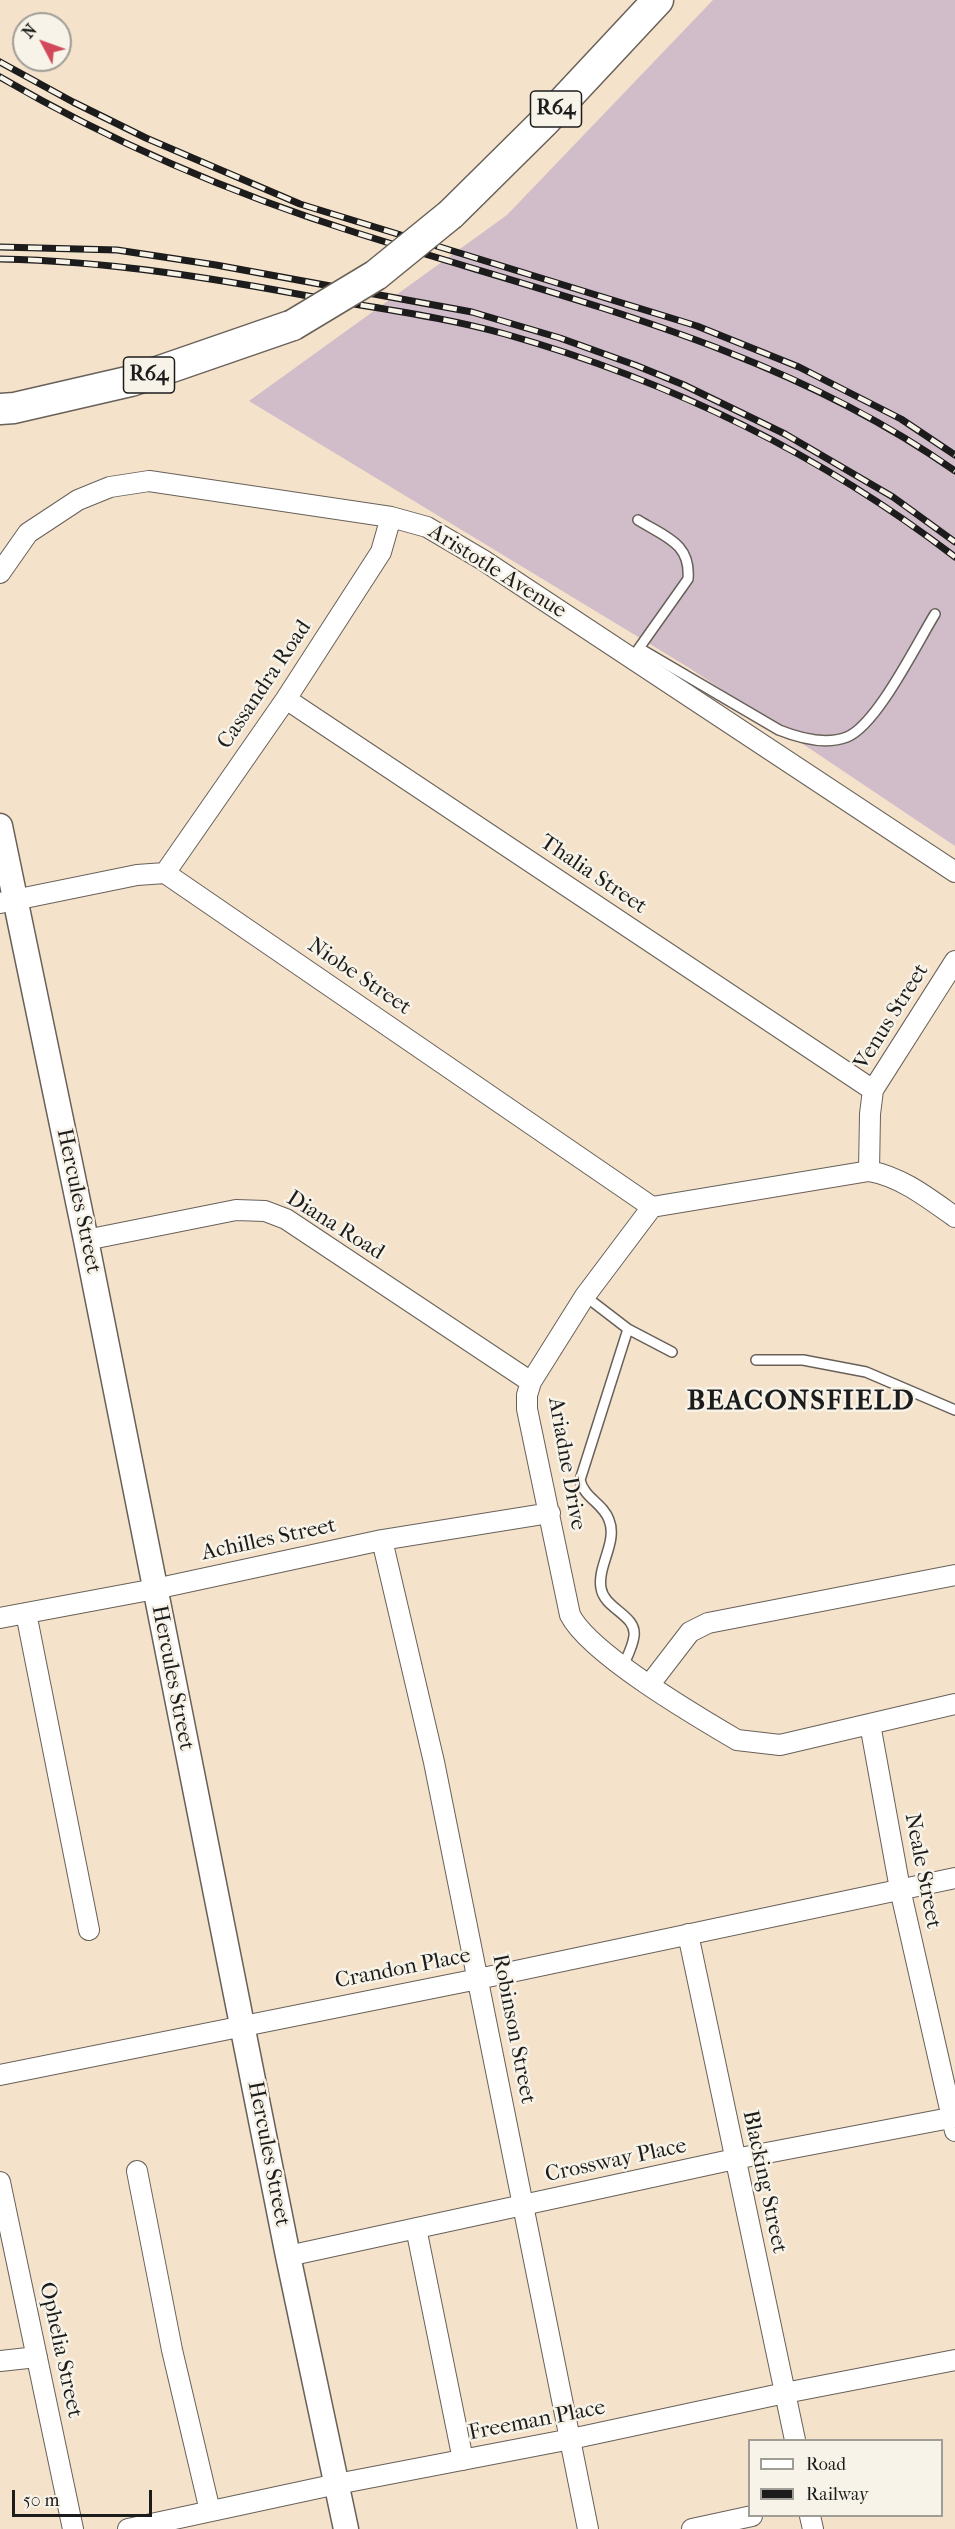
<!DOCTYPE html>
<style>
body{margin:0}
#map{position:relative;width:955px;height:2529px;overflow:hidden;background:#f5e2cb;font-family:"IM FELL French Canon",serif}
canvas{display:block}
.legend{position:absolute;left:748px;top:2439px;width:195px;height:78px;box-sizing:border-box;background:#f7f3e8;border:2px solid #9f9d96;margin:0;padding:8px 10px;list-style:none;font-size:18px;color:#1c1c1c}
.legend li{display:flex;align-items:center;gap:12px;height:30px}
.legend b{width:30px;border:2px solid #9f9d96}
.north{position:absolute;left:12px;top:12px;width:60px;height:60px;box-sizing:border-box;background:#f7f3e8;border:2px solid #9f9d96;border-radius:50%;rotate:311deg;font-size:16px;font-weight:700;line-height:24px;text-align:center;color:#1c1c1c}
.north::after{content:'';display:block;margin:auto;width:21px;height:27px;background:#d1495b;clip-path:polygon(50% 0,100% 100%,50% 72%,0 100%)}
.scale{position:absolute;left:12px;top:2490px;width:140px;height:27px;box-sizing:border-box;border:3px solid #1c1c1c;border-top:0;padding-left:8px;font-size:18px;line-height:21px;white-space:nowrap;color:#1c1c1c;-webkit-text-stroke:4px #f7f3e8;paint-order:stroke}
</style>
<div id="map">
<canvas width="955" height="2529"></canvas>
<ul class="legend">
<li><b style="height:8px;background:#fff"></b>Road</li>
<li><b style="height:8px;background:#1c1c1c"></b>Railway</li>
</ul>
<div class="north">N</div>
<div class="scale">50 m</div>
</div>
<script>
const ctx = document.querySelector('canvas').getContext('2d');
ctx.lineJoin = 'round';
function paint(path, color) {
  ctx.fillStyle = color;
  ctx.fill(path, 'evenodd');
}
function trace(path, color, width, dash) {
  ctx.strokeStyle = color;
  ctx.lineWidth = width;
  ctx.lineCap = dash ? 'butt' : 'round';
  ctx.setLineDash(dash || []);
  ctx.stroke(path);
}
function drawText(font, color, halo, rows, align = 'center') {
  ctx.font = font + ' "IM FELL French Canon",serif';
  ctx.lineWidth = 5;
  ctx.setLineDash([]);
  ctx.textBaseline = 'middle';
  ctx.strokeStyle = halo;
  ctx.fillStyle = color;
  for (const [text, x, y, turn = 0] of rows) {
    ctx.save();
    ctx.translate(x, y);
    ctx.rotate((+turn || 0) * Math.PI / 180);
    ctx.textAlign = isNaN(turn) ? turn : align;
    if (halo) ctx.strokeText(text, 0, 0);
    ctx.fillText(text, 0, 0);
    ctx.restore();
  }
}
paint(new Path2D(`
 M 713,0 L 955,0 L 955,846 L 691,669 L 249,401 L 507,215 Z`), '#d1bdc9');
const service = new Path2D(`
 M 639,648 L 779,730 C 799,738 826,745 847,737 C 877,725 917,643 935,614
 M 637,651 L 688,579 C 691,543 665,537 638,520
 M 585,1296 L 628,1329 L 580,1480 C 584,1498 603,1503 609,1520 C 618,1542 597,1566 601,1588 C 604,1609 637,1615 634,1636 C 633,1646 627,1657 623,1666
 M 628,1329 L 672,1352
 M 756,1360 L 803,1360 L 866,1372 L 955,1410`);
const minor = new Path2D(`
 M 0,573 L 28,533 L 78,500 L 110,487 L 149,481 L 391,517 L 427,527 L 483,560 L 955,872
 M 286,699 L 873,1090
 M 165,873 L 286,699 L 381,552 L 391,517
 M 0,903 L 137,875 L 165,873 L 652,1207
 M 869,1171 L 870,1114 L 873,1090 L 955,961
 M 955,1217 C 928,1198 902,1177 869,1171 L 652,1207 L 585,1296 L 531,1382 L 527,1395 L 527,1409 L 570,1615 C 590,1654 696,1716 737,1740 L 780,1745 L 955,1704
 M 86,1240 L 236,1210 L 265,1211 L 286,1219 L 531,1382
 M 382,1540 L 434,1762 L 588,2529
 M 26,1613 L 89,1930
 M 0,1618 L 155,1589 L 382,1540 L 550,1513
 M 650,1684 L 690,1632 L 708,1623 L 955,1575
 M 870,1724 L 900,1889 L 955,2131
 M 688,1934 L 795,2440
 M 0,2075 L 478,1979 L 955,1878
 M 137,2171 L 172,2350 L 210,2511
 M 0,2182 L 73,2529
 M 416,2228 L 463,2460
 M 288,2256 L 735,2159 L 955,2117
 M 0,2361 L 37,2357
 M 810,2516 L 813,2529
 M 128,2529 L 337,2484 L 571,2439 L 785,2393 L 955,2360
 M 692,2529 L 752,2516`);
const tertiary = new Path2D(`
 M 0,826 L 86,1240 L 288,2256 L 346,2529`);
const primary = new Path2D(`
 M 451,214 L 545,121 L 658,0
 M 0,409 L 14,408 L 131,381 L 293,325`);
trace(service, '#686159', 12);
trace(minor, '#686159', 22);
trace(tertiary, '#686159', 27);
trace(primary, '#686159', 33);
trace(service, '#fff', 9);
trace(minor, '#fff', 20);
trace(tertiary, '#fff', 24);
trace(primary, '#fff', 30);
const rail = new Path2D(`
 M 0,62 L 73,102 L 146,138 L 300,204 L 697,326 L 799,367 L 901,419 L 955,455
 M 0,77 C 113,143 233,194 357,233 C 561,298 777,345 955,471
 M 0,247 L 117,250 L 216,265 L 472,312 L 560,338 L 635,365 L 684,385 L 785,434 L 893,497 L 955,542
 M 0,259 C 108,261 213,278 319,298 C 381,309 444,317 505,334 C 667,380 821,454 955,557`);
trace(rail, '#1c1c1c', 7);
trace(rail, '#f7f3e8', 4.5, [14]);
const primaryBridge = new Path2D(`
 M 293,325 L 376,275 L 451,214`);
trace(primaryBridge, '#686159', 33, []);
trace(primaryBridge, '#fff', 30);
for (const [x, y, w] of [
 [556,109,51],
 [149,375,51]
]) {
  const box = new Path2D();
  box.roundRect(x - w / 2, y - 18, w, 36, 4.5);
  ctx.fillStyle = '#f7f3e8';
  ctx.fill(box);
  trace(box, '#1c1c1c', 1.5);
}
drawText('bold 21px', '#1c1c1c', null, [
 ["R64",556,109],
 ["R64",149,375]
]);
drawText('22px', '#1c1c1c', '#f7f3e8', [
 ["Aristotle Avenue",497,572,32],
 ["Cassandra Road",265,685,-56],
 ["Thalia Street",593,875,34],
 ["Niobe Street",359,977,34],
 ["Venus Street",892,1017,-58],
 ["Hercules Street",78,1201,78],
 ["Diana Road",335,1226,32],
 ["Ariadne Drive",566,1464,80],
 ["Achilles Street",269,1540,-12],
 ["Hercules Street",172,1678,79],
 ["Neale Street",922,1871,79],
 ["Crandon Place",403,1969,-11],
 ["Robinson Street",513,2029,79],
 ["Hercules Street",268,2154,79],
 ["Crossway Place",616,2161,-12],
 ["Blacking Street",764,2182,78],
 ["Ophelia Street",60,2350,78],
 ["Freeman Place",537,2421,-11]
]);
ctx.letterSpacing = '1.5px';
drawText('bold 28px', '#1c1c1c', '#f7f3e8', [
 ["BEACONSFIELD",801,1402]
]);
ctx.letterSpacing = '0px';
</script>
